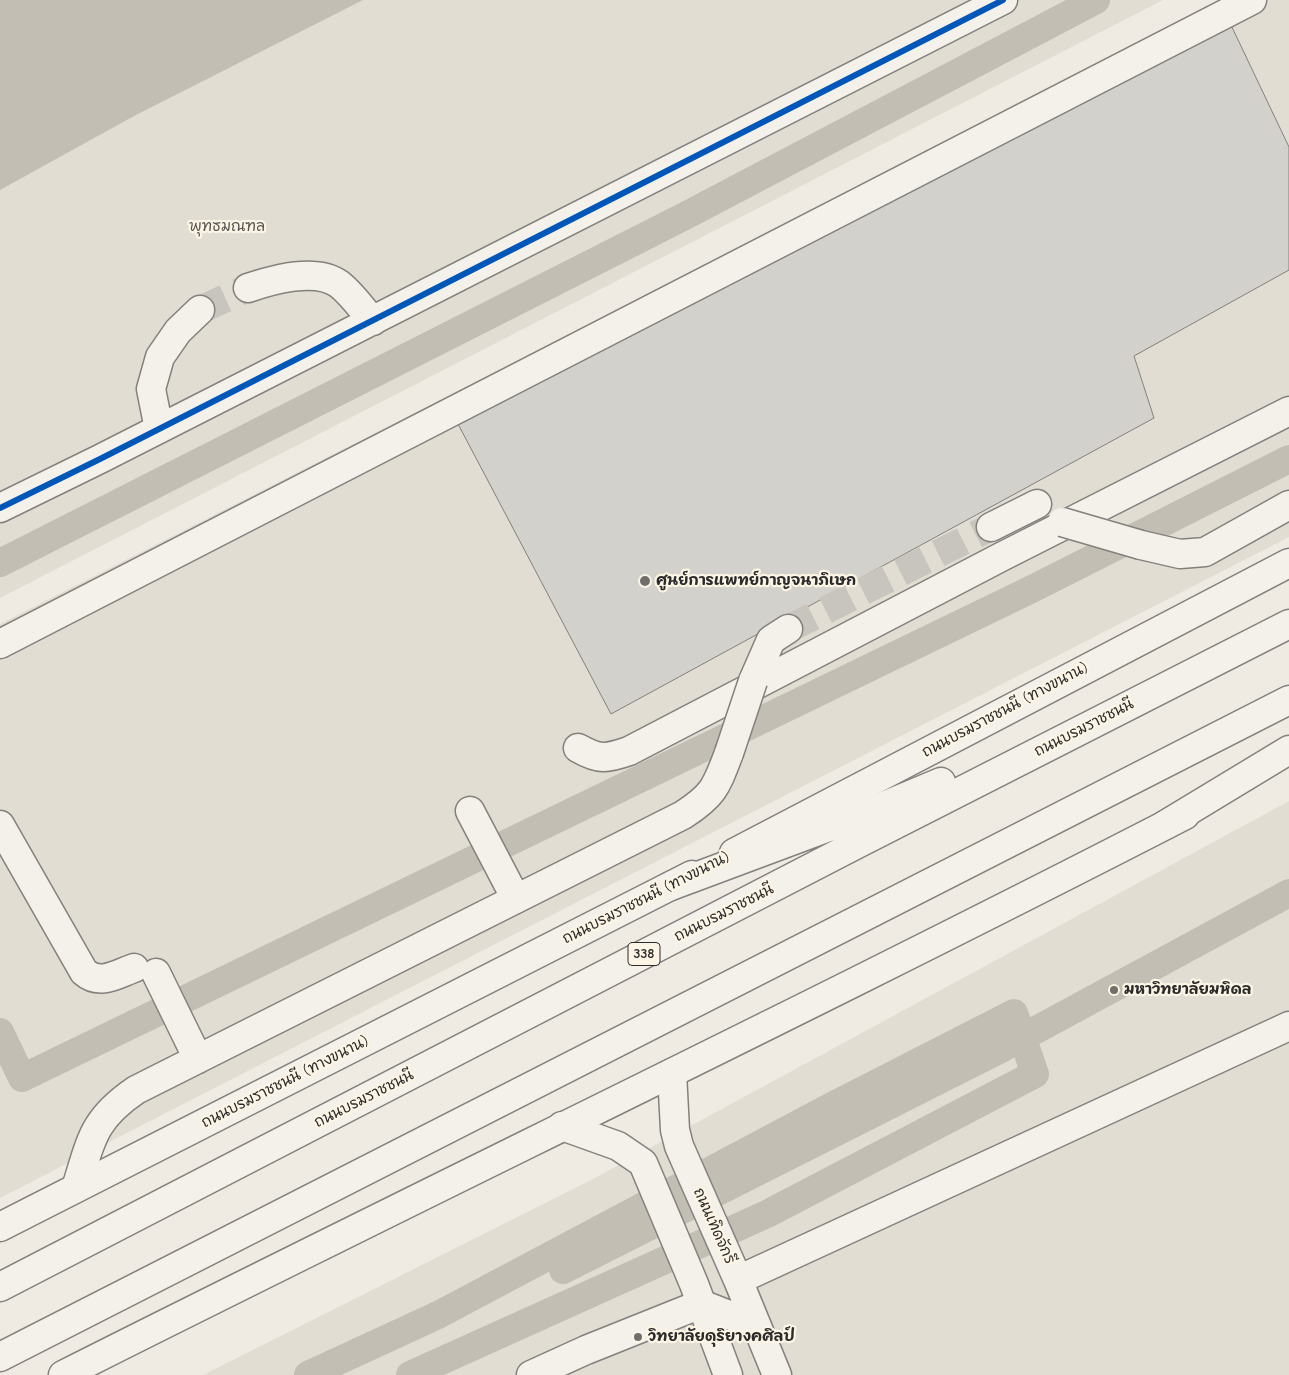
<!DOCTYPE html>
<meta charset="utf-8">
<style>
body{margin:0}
canvas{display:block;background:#efebe3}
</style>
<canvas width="1289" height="1375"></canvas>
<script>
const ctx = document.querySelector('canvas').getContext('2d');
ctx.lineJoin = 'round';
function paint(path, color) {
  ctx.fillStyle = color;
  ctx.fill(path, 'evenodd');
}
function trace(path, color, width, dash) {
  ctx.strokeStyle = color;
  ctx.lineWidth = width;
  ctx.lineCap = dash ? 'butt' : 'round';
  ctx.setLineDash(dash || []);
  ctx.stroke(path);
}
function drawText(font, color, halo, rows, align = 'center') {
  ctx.font = font + ' "Comic Neue","Playpen Sans Thai",sans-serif';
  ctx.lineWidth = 4.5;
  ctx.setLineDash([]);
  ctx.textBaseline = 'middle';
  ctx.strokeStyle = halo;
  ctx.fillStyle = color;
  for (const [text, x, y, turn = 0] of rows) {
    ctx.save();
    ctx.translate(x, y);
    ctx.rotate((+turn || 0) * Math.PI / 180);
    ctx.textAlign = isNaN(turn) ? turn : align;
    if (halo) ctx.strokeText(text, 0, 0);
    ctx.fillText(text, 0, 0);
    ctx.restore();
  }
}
paint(new Path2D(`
 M 1225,0 L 1289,0 L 1289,537 L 0,1198 L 0,624 Z
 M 1289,801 L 1289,1375 L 203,1375 L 591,1180 Z`), '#e2ddd2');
paint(new Path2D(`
 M 0,0 L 1163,0 L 0,598 Z`), '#e1ddd2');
paint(new Path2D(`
 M 0,0 L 363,0 L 134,116 L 0,190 Z`), '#c2beb4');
trace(new Path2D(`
 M 0,563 L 683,217 L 1096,0
 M 0,1032 L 22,1078 L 1034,588 L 1289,459
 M 563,1270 L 999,1050 L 1289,893
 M 308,1375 L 438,1315 L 828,1108 L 1014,1013 L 1035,1074 L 767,1214 L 410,1375`), '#c2beb4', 28);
const building = new Path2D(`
 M 1230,23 L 1289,147 L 1289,270 L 1134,356 L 1154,418 L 611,714 L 458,424 Z`);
paint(building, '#d3d1cb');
trace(building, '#83817e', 1);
trace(new Path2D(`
 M 200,310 L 248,288
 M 788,629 L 991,527`), '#c8c5be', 28, [28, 14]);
const minor = new Path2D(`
 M 248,288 C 271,280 316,267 339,284 C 351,293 362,309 373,321
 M 159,429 L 151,389 L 160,357 L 178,331 L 200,310
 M 0,508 L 100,459 L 1003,0
 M 991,527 L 1037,504
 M 1141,545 L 1180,554 L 1205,552 L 1289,505
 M 0,644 L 1252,0
 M 753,681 L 771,640 L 788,629
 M 578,748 C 599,760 606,759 629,751 L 1003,556 L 1289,411
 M 470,811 L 516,899
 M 0,825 L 84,972 C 100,986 117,974 134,968
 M 156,973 L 198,1059
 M 672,1073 L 675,1130 L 679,1146 L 738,1280 L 777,1375
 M 562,1126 L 618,1146 L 643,1163 L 694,1284 L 728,1375
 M 76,1188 C 91,1141 92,1120 136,1090 L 683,815 C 714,795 716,787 729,753
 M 738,1280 L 1289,1026
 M 531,1375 L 586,1350 L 701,1304 L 757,1326`);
const major = new Path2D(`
 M 734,853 L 1289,563
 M 0,1227 L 692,875
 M 63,1375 C 436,1187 814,1006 1185,815`);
const highway = new Path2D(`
 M 1165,825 L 1289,750
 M 671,886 L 872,811 L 941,782
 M 0,1287 L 859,843 L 1289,624
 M 0,1357 L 1289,700`);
trace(minor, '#83817e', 31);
trace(major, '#83817e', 31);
trace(highway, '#83817e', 31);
trace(minor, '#f4f1eb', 28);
trace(major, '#f4f1eb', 28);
trace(highway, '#f4f1eb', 28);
const minorBridge = new Path2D(`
 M 1062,522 L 1141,545
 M 729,753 L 753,681`);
trace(minorBridge, '#83817e', 31, []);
trace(minorBridge, '#f4f1eb', 28);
trace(new Path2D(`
 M 0,508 L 100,459 L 1003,0`), '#0057b8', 6);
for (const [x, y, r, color] of [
 [645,581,6,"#706e6b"],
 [1114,990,5,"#706e6b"],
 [638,1337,5,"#706e6b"]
]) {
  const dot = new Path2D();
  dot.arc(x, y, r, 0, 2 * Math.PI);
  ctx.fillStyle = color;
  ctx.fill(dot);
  trace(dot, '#fcf5e5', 2);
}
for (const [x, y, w] of [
 [644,954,32]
]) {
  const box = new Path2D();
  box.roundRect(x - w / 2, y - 11.5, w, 23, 4);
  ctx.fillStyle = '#fcf5e5';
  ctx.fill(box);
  trace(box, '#2b2b2b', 1);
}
drawText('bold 14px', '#2b2b2b', null, [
 ["338",644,954]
]);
drawText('15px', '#565451', '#fcf5e5', [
 ["พุทธมณฑล",227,227]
]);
drawText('bold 15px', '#2b2b2b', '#fcf5e5', [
 ["ศูนย์การแพทย์กาญจนาภิเษก",656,581],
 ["มหาวิทยาลัยมหิดล",1124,990],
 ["วิทยาลัยดุริยางคศิลป์",648,1337]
], 'left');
drawText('15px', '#2b2b2b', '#fcf5e5', [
 ["ถนนบรมราชชนนี (ทางขนาน)",1005,710,-28],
 ["ถนนบรมราชชนนี",1084,728,-27],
 ["ถนนบรมราชชนนี (ทางขนาน)",646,898,-27],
 ["ถนนบรมราชชนนี",724,913,-27],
 ["ถนนบรมราชชนนี (ทางขนาน)",285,1082,-27],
 ["ถนนบรมราชชนนี",364,1099,-27],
 ["ถนนเทิดจักรี",714,1226,66]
]);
</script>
